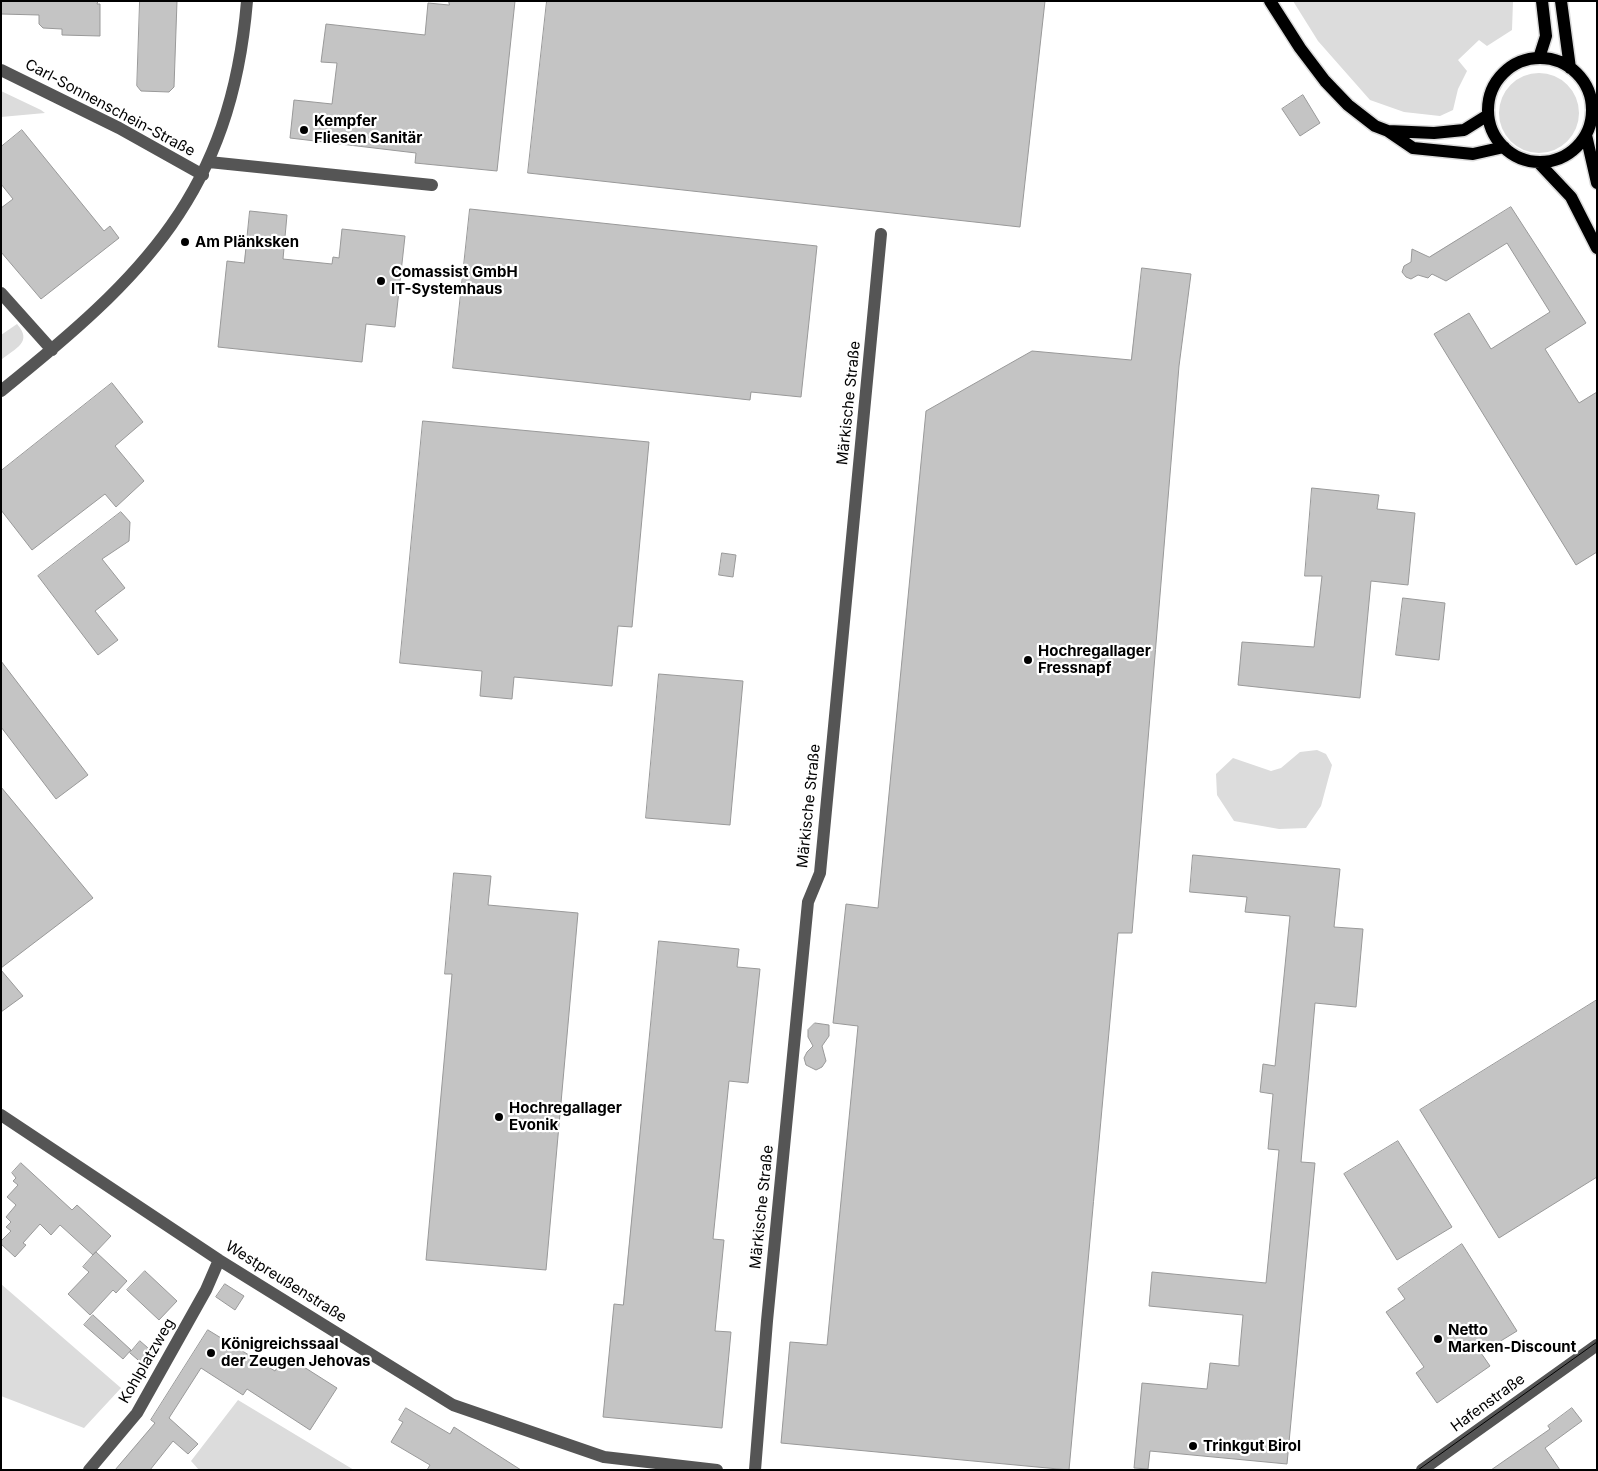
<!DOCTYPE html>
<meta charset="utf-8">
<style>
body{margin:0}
#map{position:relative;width:1598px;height:1471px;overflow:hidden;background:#fff;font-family:Inter,sans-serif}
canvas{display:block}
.frame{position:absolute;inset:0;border:2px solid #000;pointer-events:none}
</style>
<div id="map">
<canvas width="1598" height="1471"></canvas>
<div class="frame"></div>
</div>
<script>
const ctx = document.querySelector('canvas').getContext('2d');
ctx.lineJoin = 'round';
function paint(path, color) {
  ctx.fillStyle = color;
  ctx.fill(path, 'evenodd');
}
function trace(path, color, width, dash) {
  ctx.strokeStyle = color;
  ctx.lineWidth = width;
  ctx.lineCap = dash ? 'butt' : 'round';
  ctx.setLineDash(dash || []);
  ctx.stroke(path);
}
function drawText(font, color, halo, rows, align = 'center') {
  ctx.font = font + ' Inter,sans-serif';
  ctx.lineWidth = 4.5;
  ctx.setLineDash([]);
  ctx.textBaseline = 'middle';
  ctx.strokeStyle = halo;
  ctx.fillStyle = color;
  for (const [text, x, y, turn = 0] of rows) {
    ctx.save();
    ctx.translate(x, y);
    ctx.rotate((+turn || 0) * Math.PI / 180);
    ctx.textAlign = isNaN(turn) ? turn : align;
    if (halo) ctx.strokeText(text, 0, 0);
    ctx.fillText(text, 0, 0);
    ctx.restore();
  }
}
paint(new Path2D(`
 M 1293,1 L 1513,1 L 1512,30 L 1487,46 L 1479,40 L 1458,60 L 1467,71 L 1458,89 L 1453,110 L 1440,116 L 1404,112 L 1370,100 L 1318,41 Z
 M1499 113a40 40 0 1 1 80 0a40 40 0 1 1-80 0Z
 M 1,91 L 41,110 L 45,113 L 1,117 Z
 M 17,324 C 33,342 16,348 1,360 L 1,335 Z
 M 1317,750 L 1326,754 L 1332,765 L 1321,806 L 1306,828 L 1279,829 L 1234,821 L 1217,795 L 1216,774 L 1233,758 L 1271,771 L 1281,768 L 1300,752 Z
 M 1,1284 L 121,1388 L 84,1428 L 1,1396 Z
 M 238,1400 L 354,1470 L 199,1470 L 191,1461 Z`), '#dcdcdc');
const building = new Path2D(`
 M 1,1 L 98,1 L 97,4 L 100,4 L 100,36 L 62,35 L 62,29 L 43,28 L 39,24 L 39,15 L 1,14 Z
 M 140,1 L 177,1 L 174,87 L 169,92 L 141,91 L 137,86 Z
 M 449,1 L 515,1 L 497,171 L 415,163 L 416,153 L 290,138 L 294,100 L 332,104 L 337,63 L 321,62 L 326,24 L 425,35 L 428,3 L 449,5 Z
 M 547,1 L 1045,1 L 1020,227 L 528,173 Z
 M 1303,95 L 1320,123 L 1300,136 L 1282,109 Z
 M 22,130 L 104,231 L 110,226 L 119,238 L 41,299 L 1,252 L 1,208 L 13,199 L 1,184 L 1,147 Z
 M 1511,207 L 1586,323 L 1545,349 L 1579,403 L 1597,392 L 1597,552 L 1576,565 L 1434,334 L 1469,313 L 1491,349 L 1550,312 L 1507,243 L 1446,281 L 1432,274 L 1428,278 L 1418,275 L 1411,279 L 1406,277 L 1402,272 L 1404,266 L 1411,262 L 1412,249 L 1429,257 Z
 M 470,209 L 817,246 L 801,397 L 751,392 L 750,400 L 453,368 Z
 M 250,211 L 287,215 L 283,259 L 332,264 L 333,257 L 339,258 L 342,229 L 405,236 L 395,327 L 366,324 L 362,362 L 218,347 L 227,261 L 244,263 Z
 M 1142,268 L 1191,274 L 1179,366 L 1132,933 L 1118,933 L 1069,1470 L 781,1443 L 790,1342 L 827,1345 L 858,1026 L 833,1023 L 846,904 L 878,908 L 926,411 L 1032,351 L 1131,360 Z
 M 112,383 L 143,422 L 115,446 L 144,481 L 116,507 L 105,494 L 32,550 L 1,510 L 1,471 Z
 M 423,421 L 649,442 L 632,627 L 618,626 L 612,686 L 514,677 L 512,699 L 480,696 L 482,671 L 400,663 Z
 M 1312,488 L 1379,495 L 1377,509 L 1415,513 L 1408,585 L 1371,581 L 1360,698 L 1238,685 L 1242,642 L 1314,647 L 1322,576 L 1305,576 Z
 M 121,512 L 130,522 L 129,541 L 102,559 L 125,588 L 95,611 L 118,640 L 98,655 L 38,576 Z
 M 722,553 L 736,555 L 733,577 L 719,575 Z
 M 1403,598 L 1445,603 L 1439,660 L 1396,655 Z
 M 1,661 L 88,775 L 56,799 L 1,727 Z
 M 659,674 L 743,681 L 730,825 L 646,818 Z
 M 1,787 L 93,898 L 1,968 Z
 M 1193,855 L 1340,869 L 1334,927 L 1363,929 L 1356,1007 L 1315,1003 L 1301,1162 L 1315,1163 L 1287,1464 L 1150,1451 L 1148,1469 L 1134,1468 L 1142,1383 L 1207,1389 L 1210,1363 L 1239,1366 L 1239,1359 L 1243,1315 L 1149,1306 L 1152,1272 L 1266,1283 L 1279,1150 L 1268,1149 L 1273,1094 L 1260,1092 L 1263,1064 L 1275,1066 L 1290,916 L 1245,912 L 1247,897 L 1190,892 Z
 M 454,873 L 491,876 L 488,905 L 578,913 L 546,1270 L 426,1260 L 452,974 L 445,974 Z
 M 659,941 L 739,949 L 737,967 L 760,969 L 748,1083 L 729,1081 L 713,1239 L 724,1240 L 715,1331 L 731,1332 L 722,1428 L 603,1417 L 614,1304 L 623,1305 Z
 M 1,970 L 23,996 L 1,1012 Z
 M 1597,1000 L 1597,1177 L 1499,1238 L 1420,1110 Z
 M 815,1023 L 829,1025 L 829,1036 L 822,1046 L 826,1061 L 822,1067 L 816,1070 L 806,1065 L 804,1058 L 807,1052 L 813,1046 L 808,1037 L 808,1030 Z
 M 1398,1141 L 1452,1227 L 1397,1260 L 1344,1174 Z
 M 21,1163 L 72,1210 L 77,1205 L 111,1236 L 93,1255 L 60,1225 L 51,1235 L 40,1224 L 23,1243 L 26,1245 L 15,1257 L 1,1244 L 1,1241 L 11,1231 L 6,1227 L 11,1222 L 6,1217 L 16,1205 L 7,1197 L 18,1185 L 13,1181 L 16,1178 L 12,1173 Z
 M 1462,1244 L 1517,1331 L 1481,1353 L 1490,1366 L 1437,1403 L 1416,1373 L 1424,1367 L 1386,1312 L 1405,1299 L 1398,1289 Z
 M 96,1252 L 127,1281 L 116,1293 L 113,1290 L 90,1315 L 68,1294 L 89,1272 L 83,1267 Z
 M 145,1271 L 177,1301 L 159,1320 L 127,1290 Z
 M 225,1284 L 244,1296 L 235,1310 L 216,1297 Z
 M 93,1315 L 131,1350 L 123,1359 L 84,1325 Z
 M 208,1330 L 275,1371 L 285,1355 L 337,1388 L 310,1430 L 247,1389 L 243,1395 L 201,1368 L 169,1418 L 198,1444 L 188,1454 L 173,1441 L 150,1470 L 115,1470 L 155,1423 L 151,1420 Z
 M 140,1341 L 155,1354 L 145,1366 L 130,1353 Z
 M 406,1408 L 450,1434 L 454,1427 L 521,1470 L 427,1470 L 430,1465 L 391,1442 L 403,1422 L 399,1420 Z
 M 1572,1408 L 1582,1421 L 1545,1448 L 1560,1470 L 1491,1470 L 1550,1429 L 1548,1426 Z`);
paint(building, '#c4c4c4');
trace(building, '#999', 1);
const major = new Path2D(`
 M 1270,1 L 1300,48 L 1325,81 L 1348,105 L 1375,126 L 1388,131 L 1413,148 L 1473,154 L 1504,147
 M 1561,1 L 1570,68
 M 1539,58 L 1546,36 L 1542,1
 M1488 110a52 52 0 1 1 104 0a52 52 0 1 1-104 0Z
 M 1388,131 L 1434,133 L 1464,130 L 1488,115
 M 1586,135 L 1597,183
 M 1538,162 L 1571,197 L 1597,248`);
trace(major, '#dbdbdb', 15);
trace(new Path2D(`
 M 1,70 L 119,128 L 203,175
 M 1592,102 L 1597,101
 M 209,162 L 432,185
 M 1,293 L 52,350
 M 1,391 C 143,277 231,193 247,1
 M 1,1115 L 219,1260 L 453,1405 L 604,1457 L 717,1470
 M 89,1470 L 137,1413 L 206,1290 L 219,1260
 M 755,1470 L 767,1321 L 808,902 L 820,873 L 881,234
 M 1422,1470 L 1597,1345`), '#555', 12);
trace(major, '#000', 12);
trace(new Path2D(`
 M 1418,1470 L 1597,1342`), '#000', 1);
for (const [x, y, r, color] of [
 [304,130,5,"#000"],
 [185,242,5,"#000"],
 [381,281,5,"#000"],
 [1028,660,5,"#000"],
 [499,1117,5,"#000"],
 [1438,1339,5,"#000"],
 [211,1353,5,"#000"],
 [1193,1446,5,"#000"]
]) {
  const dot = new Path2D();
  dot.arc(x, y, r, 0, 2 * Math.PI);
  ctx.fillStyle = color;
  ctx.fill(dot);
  trace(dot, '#fff', 2);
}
drawText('15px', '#000', '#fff', [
 ["Carl-Sonnenschein-Straße",110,108,28],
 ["Märkische Straße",849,403,-84],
 ["Märkische Straße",809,806,-84],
 ["Märkische Straße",762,1207,-84],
 ["Westpreußenstraße",286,1282,32],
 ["Kohlplatzweg",147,1361,-60],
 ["Hafenstraße",1488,1403,-36]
]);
drawText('bold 15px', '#000', '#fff', [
 ["Kempfer",314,121],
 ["Fliesen Sanitär",314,138],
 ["Am Plänksken",195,242],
 ["Comassist GmbH",391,272],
 ["IT-Systemhaus",391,289],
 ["Hochregallager",1038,651],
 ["Fressnapf",1038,668],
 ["Hochregallager",509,1108],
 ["Evonik",509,1125],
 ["Netto",1448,1330],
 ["Marken-Discount",1448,1347],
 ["Königreichssaal",221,1344],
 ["der Zeugen Jehovas",221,1361],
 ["Trinkgut Birol",1203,1446]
], 'left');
</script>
